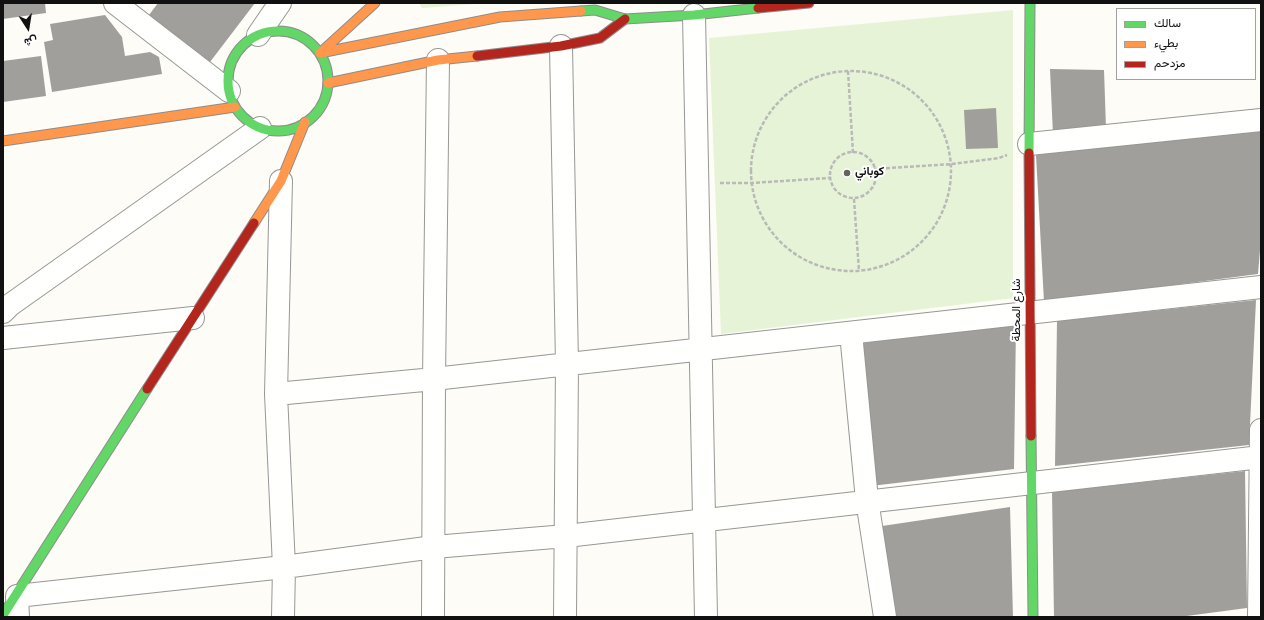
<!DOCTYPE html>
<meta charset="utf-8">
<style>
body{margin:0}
#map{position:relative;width:1264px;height:620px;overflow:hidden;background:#fdfcf7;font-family:Georgia,Vazirmatn,serif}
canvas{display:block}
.frame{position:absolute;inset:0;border:4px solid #111;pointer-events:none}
.legend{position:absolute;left:1116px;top:8px;width:140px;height:72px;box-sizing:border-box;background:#fff;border:1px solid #a0a0a0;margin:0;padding:5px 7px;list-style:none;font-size:12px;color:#111}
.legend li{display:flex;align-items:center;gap:8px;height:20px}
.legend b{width:20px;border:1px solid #a0a0a0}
.north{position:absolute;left:8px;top:8px;width:40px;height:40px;-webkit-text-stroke:3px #fff;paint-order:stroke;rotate:168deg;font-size:11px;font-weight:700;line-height:16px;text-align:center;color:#111}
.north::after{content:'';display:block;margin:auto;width:14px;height:18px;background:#111;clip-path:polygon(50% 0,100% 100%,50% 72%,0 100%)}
</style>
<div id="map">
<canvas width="1264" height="620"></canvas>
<div class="frame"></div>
<ul class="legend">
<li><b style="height:5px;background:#63d668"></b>سالك</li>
<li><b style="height:5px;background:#ff974d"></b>بطيء</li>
<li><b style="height:5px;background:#b3261e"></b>مزدحم</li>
</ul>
<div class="north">ش</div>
</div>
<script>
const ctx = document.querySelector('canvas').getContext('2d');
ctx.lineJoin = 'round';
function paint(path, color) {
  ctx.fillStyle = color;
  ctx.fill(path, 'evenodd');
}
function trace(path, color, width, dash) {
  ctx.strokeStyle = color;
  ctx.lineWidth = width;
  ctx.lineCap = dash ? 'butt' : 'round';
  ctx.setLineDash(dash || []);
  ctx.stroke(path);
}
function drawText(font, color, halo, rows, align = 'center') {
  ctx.font = font + ' Georgia,Vazirmatn,serif';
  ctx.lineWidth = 4;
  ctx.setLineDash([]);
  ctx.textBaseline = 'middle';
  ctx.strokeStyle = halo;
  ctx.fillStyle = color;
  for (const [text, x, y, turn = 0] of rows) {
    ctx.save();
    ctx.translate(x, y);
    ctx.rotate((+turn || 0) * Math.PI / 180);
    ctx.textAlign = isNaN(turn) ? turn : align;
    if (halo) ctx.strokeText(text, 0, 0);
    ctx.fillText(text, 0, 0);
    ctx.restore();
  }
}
paint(new Path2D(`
 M 419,3 L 488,3 L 422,8 Z
 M 1013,10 L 1013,298 L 721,334 L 709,38 Z`), '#e7f3d7');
paint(new Path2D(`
 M 3,3 L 45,3 L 46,13 L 3,19 Z
 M 158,3 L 255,3 L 210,62 L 149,15 Z
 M 105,15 L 122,37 L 125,56 L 150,52 L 159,57 L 162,74 L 52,92 L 44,42 L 53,40 L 50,24 Z
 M 41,56 L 46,96 L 3,102 L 3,61 Z
 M 1050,69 L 1104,70 L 1106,128 L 1053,135 Z
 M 996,108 L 998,148 L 966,149 L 964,110 Z
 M 1261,127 L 1261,238 L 1258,274 L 1044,302 L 1036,155 Z
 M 1256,300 L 1249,445 L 1055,466 L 1057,321 Z
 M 1016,324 L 1014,469 L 871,486 L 863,343 Z
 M 1245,471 L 1247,608 L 1179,617 L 1054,617 L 1052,492 Z
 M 1010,507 L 1013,617 L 896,617 L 882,526 Z`), '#a19f9c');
const street = new Path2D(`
 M 115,3 L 229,91
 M 694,15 L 706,617
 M 258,35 L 280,3
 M 561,46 L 567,364 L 565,617
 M 1029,144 L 1261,120
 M 281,181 L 276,394 L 284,567 L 283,617
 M 3,312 L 10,305 L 260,128
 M 851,333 L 867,500 L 885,617
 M 3,338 L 193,318
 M 276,394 L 434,379 L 1261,287
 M 18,617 L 17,596 L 284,567 L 434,547 L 566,536 L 1261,457
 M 433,617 L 434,379 L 438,60
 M 1259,617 L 1261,430`);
const fast = new Path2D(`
 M 581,11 L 595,10 L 625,19 L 694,15 L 758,8
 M228 81a50 50 0 1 1 100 0a50 50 0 1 1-100 0Z
 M 1029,153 L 1030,3
 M 1031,436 L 1033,617
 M 3,615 L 147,389`);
const slow = new Path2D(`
 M 320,53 L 375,3
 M 320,53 L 500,17 L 581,11
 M 328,83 L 438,60 L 477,56
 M 3,141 L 235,107
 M 254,223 L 281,181 L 305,122`);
const jam = new Path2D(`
 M 758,8 L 809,3
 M 477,56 L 561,46 L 600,38 L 625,19
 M 1029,153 L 1031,436
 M 147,389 L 254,223`);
trace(street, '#979795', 24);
trace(fast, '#8e8d8b', 11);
trace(slow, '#8e8d8b', 11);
trace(jam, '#8e8d8b', 11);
trace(new Path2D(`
 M 848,71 L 853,153
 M751 171a100 100 0 1 1 200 0a100 100 0 1 1-200 0Z
 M830 175a23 23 0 1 1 46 0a23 23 0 1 1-46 0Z
 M 874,169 L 952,164 L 999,158 L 1007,155
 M 720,183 L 752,183 L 829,178
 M 854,199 L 859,271`), '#b9b9b8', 2.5, [4, 2]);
trace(street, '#fffffe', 22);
trace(fast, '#63d668', 9);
trace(slow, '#ff974d', 9);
trace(jam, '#b3261e', 9);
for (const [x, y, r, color] of [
 [847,173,4,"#646362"]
]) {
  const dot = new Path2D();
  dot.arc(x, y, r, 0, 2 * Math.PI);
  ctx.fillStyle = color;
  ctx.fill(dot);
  trace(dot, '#fff', 1.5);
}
drawText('bold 12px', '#111', '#fff', [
 ["كوباني",855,173]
], 'left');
drawText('12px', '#111', '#fff', [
 ["شارع المحطة",1018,310,-90]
]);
</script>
